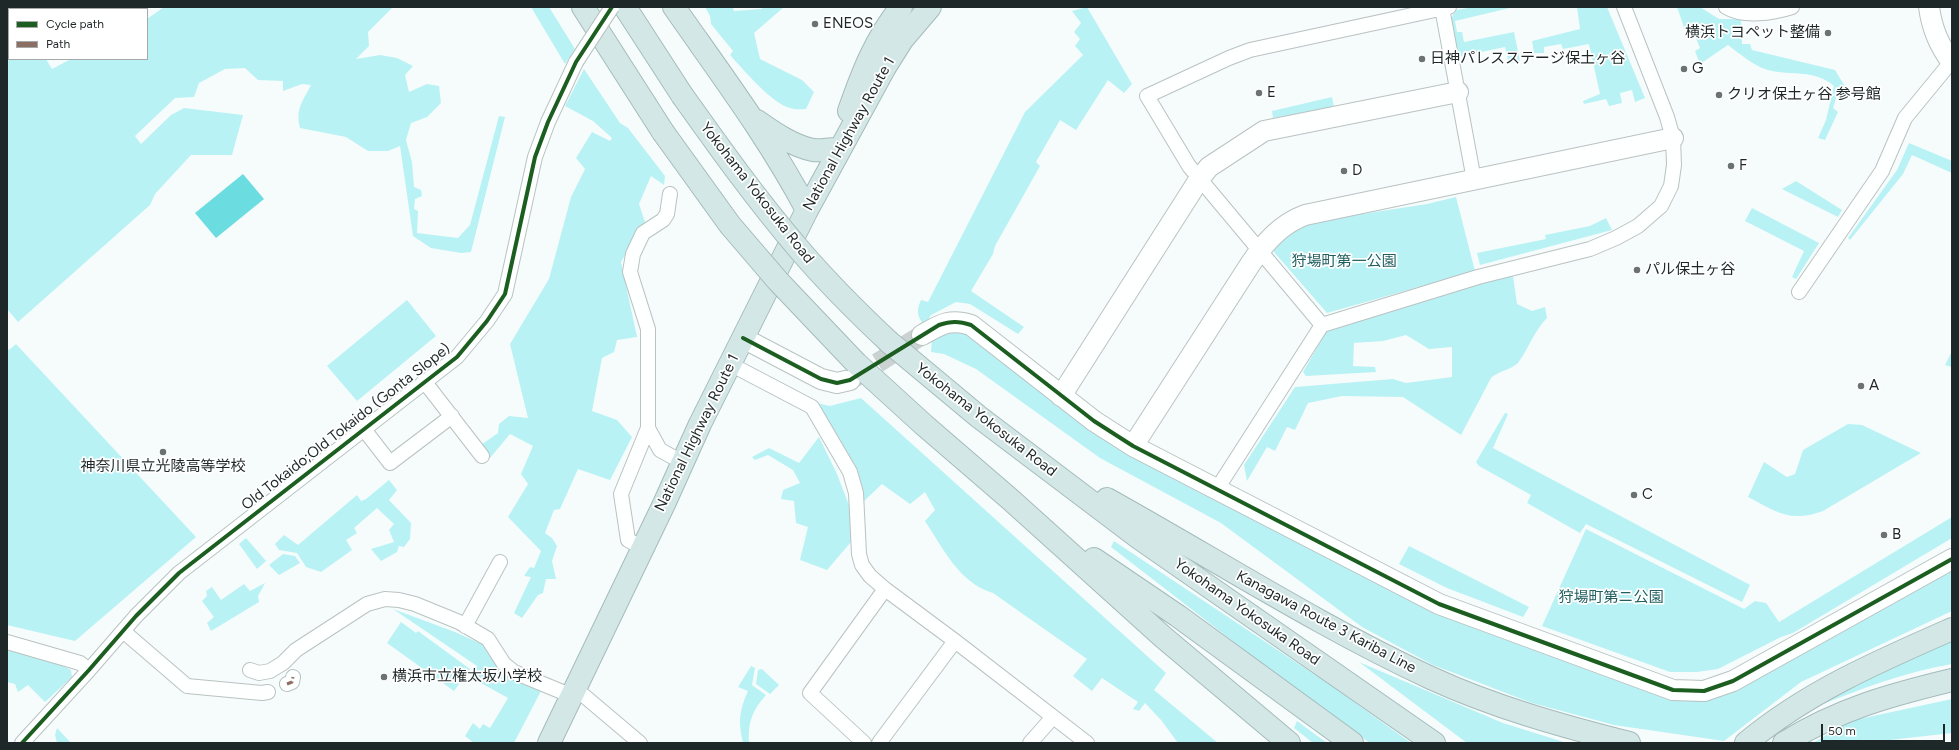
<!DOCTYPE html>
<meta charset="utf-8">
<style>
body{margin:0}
#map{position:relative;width:1959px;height:750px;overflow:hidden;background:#f6fcfc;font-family:Figtree,sans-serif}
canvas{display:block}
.frame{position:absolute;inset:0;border:8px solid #1f2828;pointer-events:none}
.legend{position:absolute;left:8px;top:8px;width:140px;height:52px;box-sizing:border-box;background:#fff;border:1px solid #a5a9a9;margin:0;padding:5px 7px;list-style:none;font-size:12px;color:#1f2828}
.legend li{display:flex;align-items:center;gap:8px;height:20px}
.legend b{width:20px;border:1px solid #a5a9a9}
.scale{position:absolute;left:1821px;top:724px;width:124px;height:18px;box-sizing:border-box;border:2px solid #1f2828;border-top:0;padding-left:5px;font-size:12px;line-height:14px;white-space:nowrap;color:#1f2828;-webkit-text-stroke:3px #fff;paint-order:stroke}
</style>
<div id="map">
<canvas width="1959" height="750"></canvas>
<div class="frame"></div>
<ul class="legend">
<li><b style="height:5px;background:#1b5e20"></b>Cycle path</li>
<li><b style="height:5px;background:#8d6e63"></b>Path</li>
</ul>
<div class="scale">50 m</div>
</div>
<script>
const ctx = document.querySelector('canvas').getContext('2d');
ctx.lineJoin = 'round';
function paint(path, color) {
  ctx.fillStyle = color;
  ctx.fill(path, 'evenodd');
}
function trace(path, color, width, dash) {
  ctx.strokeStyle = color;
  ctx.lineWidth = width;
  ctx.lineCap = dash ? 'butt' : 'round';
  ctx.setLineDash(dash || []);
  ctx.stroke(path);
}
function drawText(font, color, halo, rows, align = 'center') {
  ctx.font = font + ' Figtree,"Noto Sans JP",sans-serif';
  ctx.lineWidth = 3.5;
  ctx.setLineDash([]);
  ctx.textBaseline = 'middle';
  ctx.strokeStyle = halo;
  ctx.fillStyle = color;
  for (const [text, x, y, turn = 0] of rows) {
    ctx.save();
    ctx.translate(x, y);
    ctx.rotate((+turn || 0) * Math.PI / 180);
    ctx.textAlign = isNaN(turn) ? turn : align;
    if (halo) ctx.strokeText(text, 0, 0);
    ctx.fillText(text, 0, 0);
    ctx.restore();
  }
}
paint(new Path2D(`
 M 7,7 L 21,7 L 22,9 L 9,9 L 9,59 L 46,59 L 52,69 L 71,59 L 147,59 L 147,19 L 164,7 L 393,7 L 368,32 L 369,46 L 356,59 L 380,55 L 397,58 L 413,66 L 405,75 L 409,92 L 427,84 L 439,86 L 441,103 L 427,117 L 411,123 L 406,140 L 412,162 L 414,187 L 421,190 L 422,196 L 415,199 L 414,209 L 418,211 L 417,233 L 458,238 L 470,225 L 499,116 L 505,117 L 471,252 L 461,253 L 431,248 L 413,236 L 400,146 L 388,151 L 368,151 L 346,137 L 300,128 C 295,109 303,101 311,85 L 302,84 L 283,91 L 283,81 L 258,80 L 245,68 L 225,69 L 199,83 L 194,97 L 175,98 L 135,136 L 141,144 L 171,115 L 184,108 L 243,115 L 232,155 L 191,155 L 155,194 L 150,205 L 18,322 L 7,309 Z
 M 34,7 L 106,7 L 103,9 L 35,9 Z
 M 531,7 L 549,7 L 575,49 L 565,64 Z
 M 705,7 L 733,7 L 734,11 L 761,9 L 764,7 L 784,7 L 754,33 L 760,59 L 802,80 L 814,92 L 806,109 C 801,109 795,110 790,108 C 771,103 744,70 730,55 L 733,51 L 711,24 L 710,16 Z
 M 1087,7 L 1132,84 L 1124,93 L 1108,80 L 1076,130 L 1060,120 L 1036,162 L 1040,166 L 995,246 L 993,254 L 971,291 L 1024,327 L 1018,334 L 970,304 L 956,302 L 931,315 L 925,326 C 917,317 916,311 921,300 L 928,302 L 1025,112 L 1083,55 L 1075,46 L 1080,39 L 1074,32 L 1081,23 L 1072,11 Z
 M 1474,7 L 1514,7 L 1455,21 L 1457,32 L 1462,32 L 1464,42 L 1514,32 L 1520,61 L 1509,64 L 1505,47 L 1457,57 L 1450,20 L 1456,10 Z
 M 1577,7 L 1607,7 L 1645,98 L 1635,102 L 1632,90 L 1620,93 L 1622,103 L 1609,106 L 1606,99 L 1584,104 L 1583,101 L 1600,94 L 1589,44 L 1563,49 L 1561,44 L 1544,47 L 1544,53 L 1534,53 L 1532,41 L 1580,29 Z
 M 1677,7 L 1700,7 L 1719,19 L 1741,19 L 1742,44 L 1750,44 L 1752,50 L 1835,70 L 1849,93 L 1844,98 L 1837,95 L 1833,108 L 1838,112 L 1825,140 L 1818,138 L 1826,120 L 1834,86 C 1815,69 1791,76 1768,70 C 1754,66 1740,54 1728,45 L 1700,64 L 1695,51 L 1700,48 L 1695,36 L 1687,36 Z
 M 584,69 L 620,123 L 628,128 L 665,176 L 664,185 L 651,176 L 639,204 L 645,222 L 621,262 L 637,337 L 617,340 L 614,352 L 602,358 L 592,411 L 617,420 L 632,437 L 610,480 L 578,469 L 560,509 L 554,510 L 545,533 L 552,538 L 557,546 L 552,561 L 556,579 L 546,579 L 543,593 L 538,595 L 522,618 L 514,613 L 531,577 L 524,576 L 530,567 L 534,568 L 541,551 L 508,517 L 528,484 L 521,474 L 533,446 L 510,434 L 490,458 L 481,445 L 498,433 L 499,424 L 509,416 L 528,418 L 510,344 L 549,279 L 571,197 L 585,169 L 576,158 L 592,132 L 610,141 L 612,138 L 593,121 L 565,106 Z
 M 1332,97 L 1334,107 L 1273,118 L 1272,111 Z
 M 1909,143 L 1952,161 L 1952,173 L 1912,155 L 1903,174 L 1850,240 L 1848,238 L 1897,170 Z
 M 1796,181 L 1842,210 L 1838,217 L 1782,189 Z
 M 1456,197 L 1475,271 L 1327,313 L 1274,252 L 1274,246 L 1290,230 L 1310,222 L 1427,204 Z
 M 1752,208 L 1819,243 L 1796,279 L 1792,277 L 1804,251 L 1745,221 Z
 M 1606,218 L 1612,230 L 1480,265 L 1477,253 L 1546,239 L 1545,235 L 1590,226 Z
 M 1513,276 L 1517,304 L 1532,311 L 1545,307 L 1547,318 C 1534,331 1529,348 1518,363 C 1511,370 1498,371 1491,378 L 1461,435 L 1403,397 L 1342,396 L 1308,403 L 1295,430 L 1287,427 L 1275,451 L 1267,447 L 1247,481 L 1244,465 L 1295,387 L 1393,379 L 1406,383 L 1452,377 L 1452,347 L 1429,349 L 1406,335 L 1383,341 L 1354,343 L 1353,366 L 1375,367 L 1376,372 L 1306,376 L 1303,372 L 1326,332 L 1484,282 Z
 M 407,300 L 436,336 L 357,401 L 327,366 Z
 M 948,329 L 961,329 L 1038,388 L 1461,619 L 1460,623 L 1664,698 L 1700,700 L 1952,569 L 1952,611 L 1801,682 L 1724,741 L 1614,725 L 1532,703 L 1433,665 L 1362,627 L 1221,523 L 1100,458 L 976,369 L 944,354 L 931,352 L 932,339 Z
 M 16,344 L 196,537 L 75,641 L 7,625 L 7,348 L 9,350 Z
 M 1952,351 L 1952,367 L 1945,365 Z
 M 861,398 L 1166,673 L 1154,690 L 1218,743 L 1178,743 L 1161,720 L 1145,703 L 1139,711 L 1133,709 L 1138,702 L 1102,678 L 1092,691 L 1073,676 L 1087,659 L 993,593 C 959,583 943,548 925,521 L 935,510 L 925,492 L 910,504 L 882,484 L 863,502 C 861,469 834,432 817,403 L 830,406 Z
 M 1505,413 L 1508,414 L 1493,448 L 1750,585 L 1742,602 L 1586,524 L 1580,533 L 1527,503 L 1531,495 L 1479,466 L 1476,462 Z
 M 1848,424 L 1862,425 L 1921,453 L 1823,511 C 1789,523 1777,512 1748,497 L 1764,462 L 1787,477 L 1795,474 L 1803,450 Z
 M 819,437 L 837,474 L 850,508 L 851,542 L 827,570 L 800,560 L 808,527 L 796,523 L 794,501 L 781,499 L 783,490 L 800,483 L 793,470 L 768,455 L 755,460 L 752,457 L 769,448 L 799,463 Z
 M 389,480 L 397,490 L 389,500 L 411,523 L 410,539 L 404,547 L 399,546 L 397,552 L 381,561 L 371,549 L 394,542 L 389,530 L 394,524 L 377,508 L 354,528 L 357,533 L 346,540 L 352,550 L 321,572 L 306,567 L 297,553 L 279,550 L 275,544 L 284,535 L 298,545 L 357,495 L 361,501 L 366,499 Z
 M 1952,517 L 1952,538 L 1793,633 L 1781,637 L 1718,669 L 1697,672 L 1670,672 L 1542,626 L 1586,529 L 1744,609 L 1755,601 L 1766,603 L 1779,622 Z
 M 246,538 L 266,561 L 257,569 L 239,544 Z
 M 1114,541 L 1333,687 L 1411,743 L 1370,743 L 1300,693 L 1111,547 Z
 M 1409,546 L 1529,607 L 1523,617 L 1447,588 L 1399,564 Z
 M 283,554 L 295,556 L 300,563 L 279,575 L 269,565 Z
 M 265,583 L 258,596 L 259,602 L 211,631 L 207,623 L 214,617 L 202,601 L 207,596 L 206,591 L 212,587 L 221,600 L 244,584 L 250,591 Z
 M 393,609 L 455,632 L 488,647 L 542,689 L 514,743 L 474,743 L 465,736 L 473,723 L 480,729 L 483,724 L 490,728 L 508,698 L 470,677 L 477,666 Z
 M 401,622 L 416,633 L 418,631 L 470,669 L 454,691 L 387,643 Z
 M 1952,638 L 1952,664 C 1904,672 1858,690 1813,708 L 1860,680 Z
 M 7,648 L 43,656 L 71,670 L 72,677 L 45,702 L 28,685 L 18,692 L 15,684 L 7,682 Z
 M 1359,662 L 1503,723 L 1567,743 L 1467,743 Z
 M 751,666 L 755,668 L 752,685 L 766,695 C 752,711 748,722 749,743 L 743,743 C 738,722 739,711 748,691 L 738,687 Z
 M 762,669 L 779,685 L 770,694 L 756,684 L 758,670 Z
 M 1952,699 L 1952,733 L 1890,740 L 1813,743 L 1850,721 Z
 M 1297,721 L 1327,743 L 1313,743 L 1294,728 Z
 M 57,728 L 71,743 L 57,743 L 55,735 Z`), '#b9f2f4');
paint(new Path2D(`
 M 243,174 L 264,199 L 216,238 L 195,213 Z`), '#6bdcdf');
trace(new Path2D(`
 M 22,9 L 25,7`), '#6bdcdf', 30);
trace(new Path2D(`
 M 852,379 L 922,335`), '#cbd2d2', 20, [20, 10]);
const street = new Path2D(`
 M 1726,7 C 1744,18 1773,13 1792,7
 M 1442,8 L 1474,180
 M 670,194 L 667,214 L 663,220 L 643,233 L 633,254 L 630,272 L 648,329 L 648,428 L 660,450 L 682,462
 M 1799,292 L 1882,171 L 1905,118 L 1951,62
 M 1322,325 L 1189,166 L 1147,96 L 1229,58 L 1250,50 L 1449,7
 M 730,364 L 812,407 L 850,472 L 856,493 L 859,554 L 862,565 L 870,576 L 885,589 L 955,641 L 1087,743
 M 424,381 L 482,456
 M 363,428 L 390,463 L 452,416
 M 1217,489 L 1322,325 L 1478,277 L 1590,249 L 1616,238 L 1638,226 L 1661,206 L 1671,186 L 1674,165 L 1673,138 L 1667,117 L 1624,7
 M 643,548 L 628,540 L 621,494 L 648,428
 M 465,626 L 500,562
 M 123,631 L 187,686 L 262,693 L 268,692
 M 7,642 L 80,663 L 89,670
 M 250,670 L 259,673 L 270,671 L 283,663 L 296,650 L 367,604 L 385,599 L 399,600 L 415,604 L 459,622 L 488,639 L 504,664 L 514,672 L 572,696
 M 287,684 L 292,682 L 293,677
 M 576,689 L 640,743
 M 22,743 L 89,670 L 136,616 L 179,573 L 457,357 L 487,321 L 505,294 L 535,157 L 548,122 L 576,62
 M 864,743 L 810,693 L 885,589
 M 879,743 L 955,641
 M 1030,743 L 1053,717`);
const secondary = new Path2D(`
 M 1929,7 C 1932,29 1939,45 1952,63
 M 922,335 C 940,325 949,318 971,325 L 1094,421 L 1133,446 L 1439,604 L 1673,690 L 1704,691 L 1733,681 L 1952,559
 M 743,338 L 821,379 L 837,383 L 850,380
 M 1061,396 L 1200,178 L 1209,167 L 1264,131 L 1458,92
 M 1133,446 L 1251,263 C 1265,242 1281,224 1305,215 L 1673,138`);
const highway = new Path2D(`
 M 583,7 L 663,132
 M 625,7 L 682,95
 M 674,7 C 720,73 769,138 807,210
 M 849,111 C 863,71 875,40 901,7
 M 757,121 C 774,133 793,146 813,150 C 820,151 828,149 835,149
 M 889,342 L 979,417 L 1139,538 L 1434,743
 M 856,363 L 924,425 L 1011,500 L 1163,637 L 1289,743
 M 1107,499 C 1215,559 1319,626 1431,678 C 1494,707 1562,726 1629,743
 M 1094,559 L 1178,616 L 1352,743
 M 549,743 L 664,504 L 700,424 L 807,210 L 885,67 L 902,40 L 930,7
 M 1746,743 C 1807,692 1879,661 1952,629
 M 1784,743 C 1839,709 1890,695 1952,680`);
trace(street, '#bac2c2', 16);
trace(secondary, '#bac2c2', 22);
trace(highway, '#a5bbbb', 24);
trace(street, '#feffff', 14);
trace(secondary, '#feffff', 20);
trace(highway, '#d4e7e7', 22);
const streetBridge = new Path2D(`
 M 576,62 L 612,7`);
const highwayBridge = new Path2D(`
 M 682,95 C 719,147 756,199 798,248 C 826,281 857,312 889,342
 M 663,132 L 730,225 L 778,281 L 856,363`);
trace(streetBridge, '#bac2c2', 16, []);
trace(highwayBridge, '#a5bbbb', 24, []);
trace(streetBridge, '#feffff', 14);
trace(highwayBridge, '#d4e7e7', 22);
trace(new Path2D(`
 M 287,684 L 292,682 L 293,677`), '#8d6e63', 3, [6, 3]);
trace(new Path2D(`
 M 743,338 L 821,379 L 837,383 L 850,380 L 939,325 C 951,321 959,321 971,325 L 1094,421 L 1133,446 L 1439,604 L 1673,690 L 1704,691 L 1733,681 L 1952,559
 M 22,743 L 89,670 L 136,616 L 179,573 L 457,357 L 487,321 L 505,294 L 535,157 L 548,122 L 576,62 L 612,7`), '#1b5e20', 4);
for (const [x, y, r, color] of [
 [815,24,4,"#6a7272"],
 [1828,33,4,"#6a7272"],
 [1422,59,4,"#6a7272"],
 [1684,69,4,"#6a7272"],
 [1259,93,4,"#6a7272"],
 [1719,95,4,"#6a7272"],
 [1731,166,4,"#6a7272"],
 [1344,171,4,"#6a7272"],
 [1637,270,4,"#6a7272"],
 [1861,386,4,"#6a7272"],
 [163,452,4,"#6a7272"],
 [1634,495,4,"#6a7272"],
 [1884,535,4,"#6a7272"],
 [384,677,4,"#6a7272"]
]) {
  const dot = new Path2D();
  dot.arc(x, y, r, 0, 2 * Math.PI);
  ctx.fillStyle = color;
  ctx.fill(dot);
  trace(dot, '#fff', 1.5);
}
drawText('15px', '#1f2828', '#fff', [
 ["ENEOS",823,24],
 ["横浜トヨペット整備",1820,33,"right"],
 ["日神パレスステージ保土ヶ谷",1430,59],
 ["G",1692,69],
 ["E",1267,93],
 ["クリオ保土ヶ谷 参号館",1727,95],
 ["F",1739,166],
 ["D",1352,171],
 ["パル保土ヶ谷",1645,270],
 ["A",1869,386],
 ["神奈川県立光陵高等学校",163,467,"center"],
 ["C",1642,495],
 ["B",1892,535],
 ["横浜市立権太坂小学校",392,677]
], 'left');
drawText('15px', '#1f2828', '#fff', [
 ["National Highway Route 1",849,134,-61],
 ["Yokohama Yokosuka Road",757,193,52],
 ["Yokohama Yokosuka Road",986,420,38],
 ["Old Tokaido;Old Tokaido (Gonta Slope)",346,427,-38],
 ["National Highway Route 1",697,433,-64],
 ["Yokohama Yokosuka Road",1247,612,35],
 ["Kanagawa Route 3 Kariba Line",1326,622,28]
]);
drawText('15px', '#225f60', '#fff', [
 ["狩場町第一公園",1344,262],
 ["狩場町第ニ公園",1611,598]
]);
</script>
